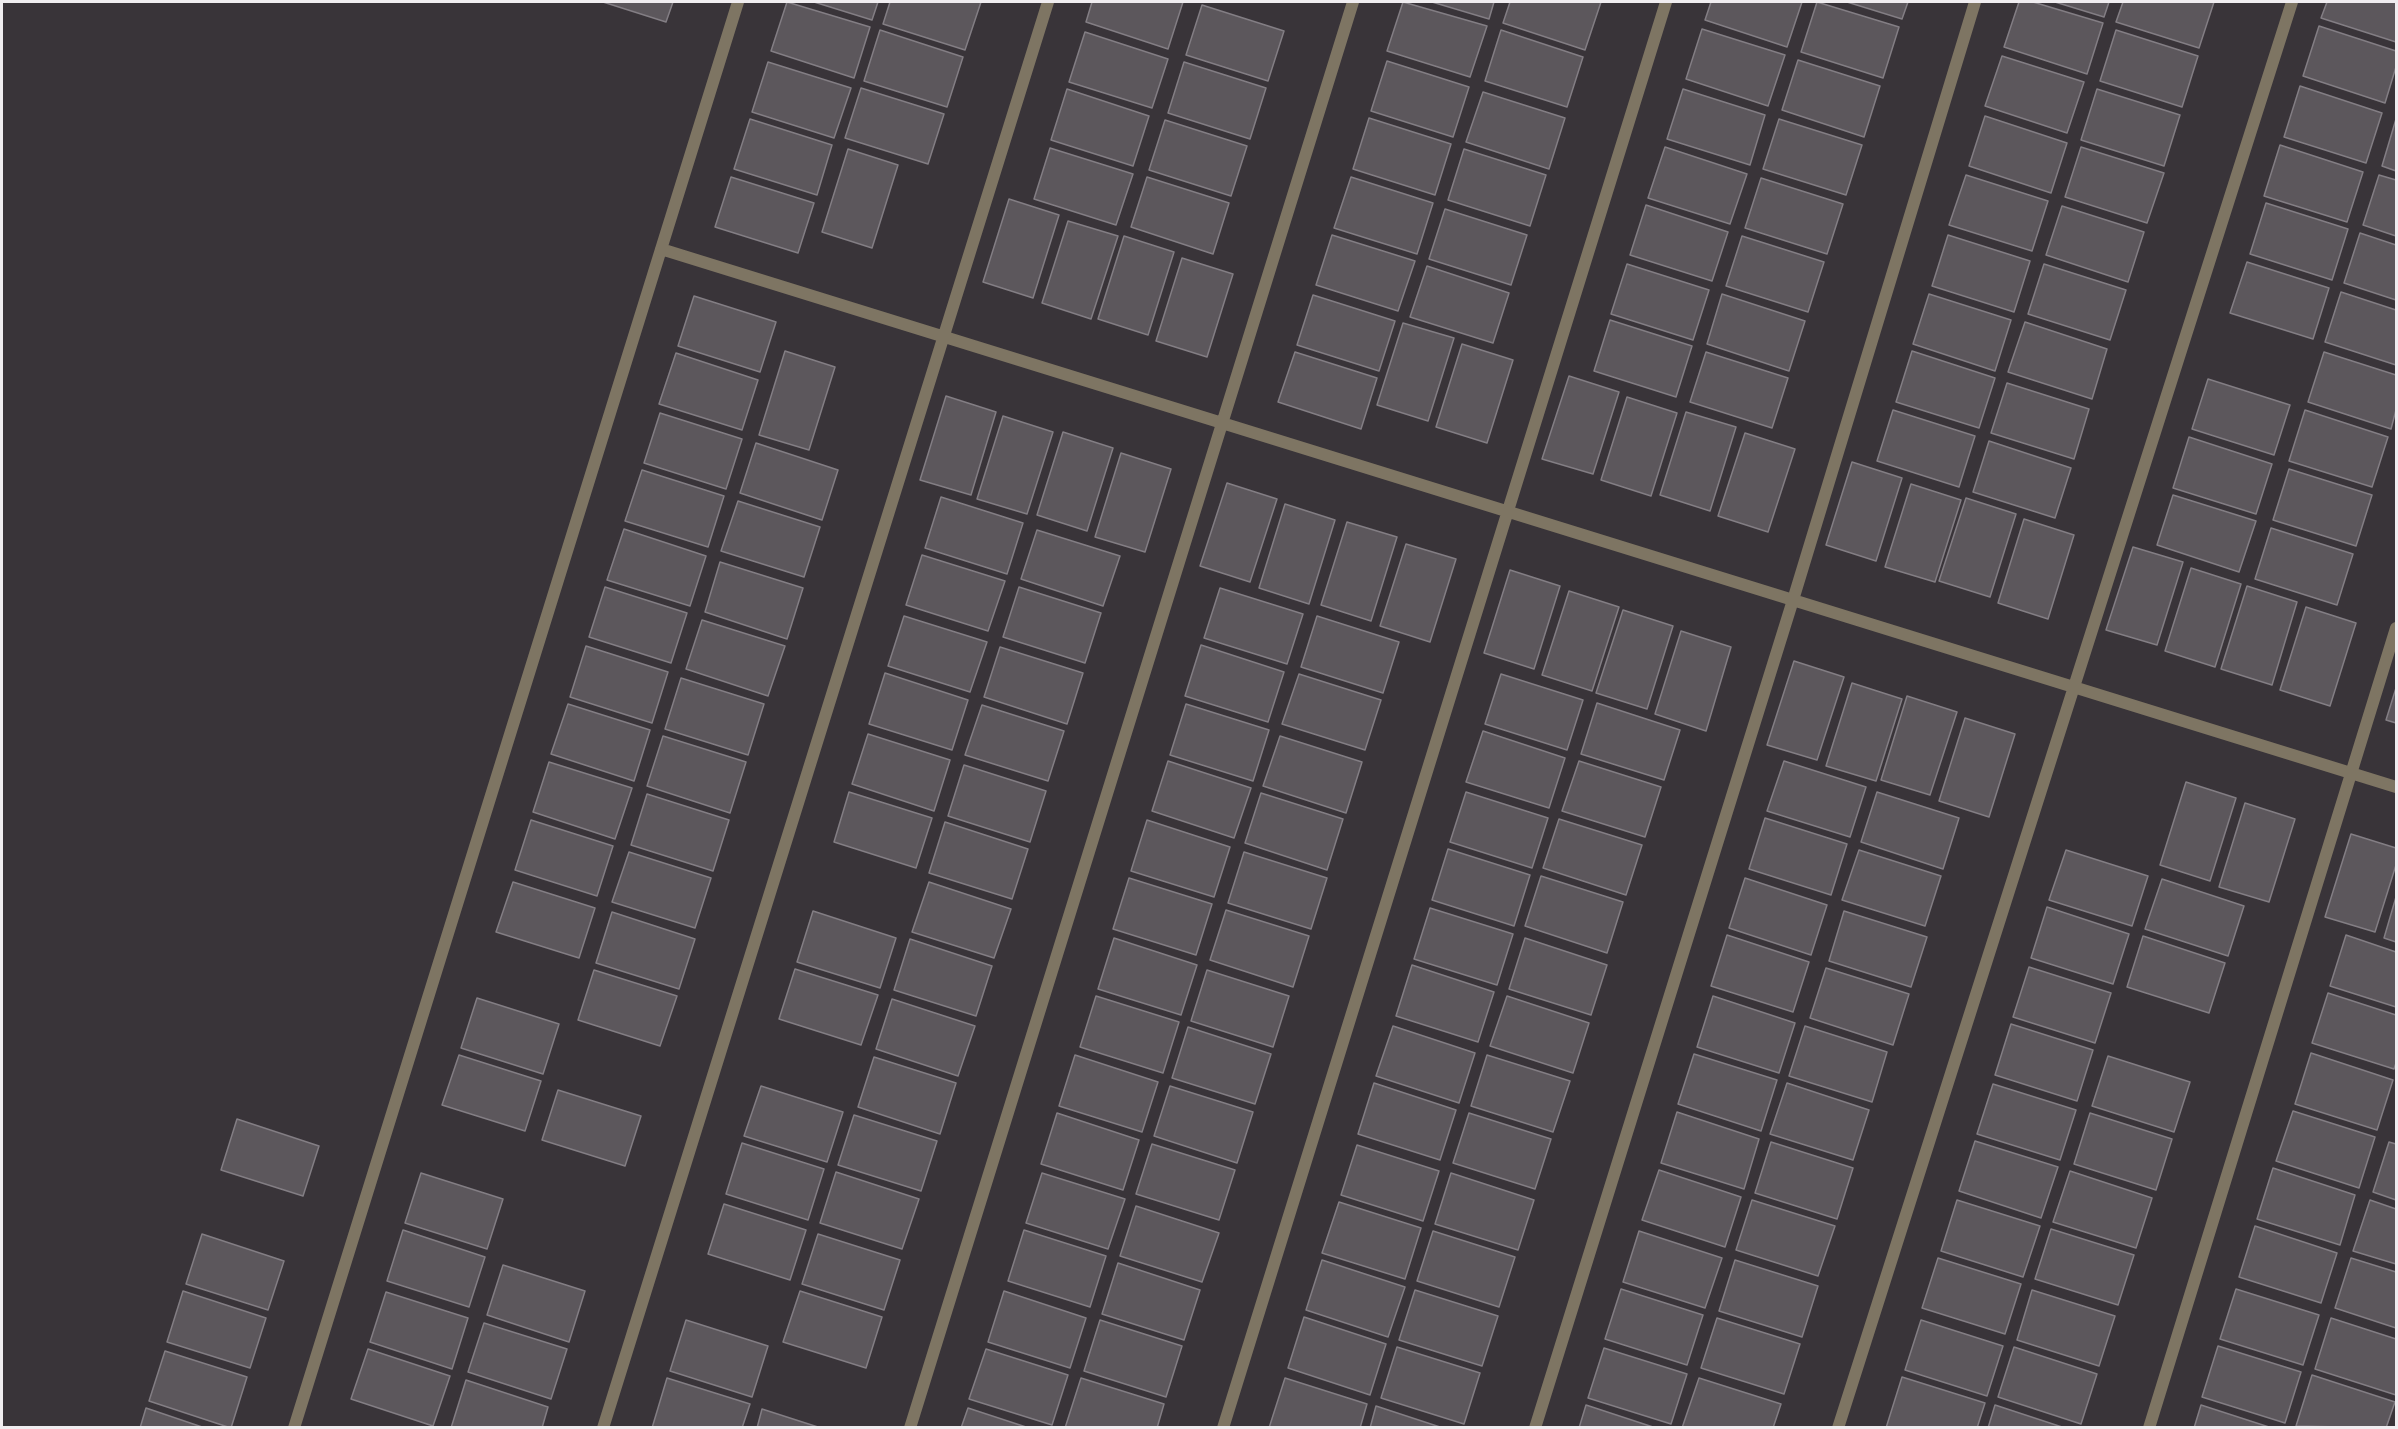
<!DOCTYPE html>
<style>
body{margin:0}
#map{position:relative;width:2398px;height:1429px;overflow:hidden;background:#393439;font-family:"Archivo Narrow",sans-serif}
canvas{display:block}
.frame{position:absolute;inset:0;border:3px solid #f0edf0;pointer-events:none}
</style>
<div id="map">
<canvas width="2398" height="1429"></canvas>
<div class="frame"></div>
</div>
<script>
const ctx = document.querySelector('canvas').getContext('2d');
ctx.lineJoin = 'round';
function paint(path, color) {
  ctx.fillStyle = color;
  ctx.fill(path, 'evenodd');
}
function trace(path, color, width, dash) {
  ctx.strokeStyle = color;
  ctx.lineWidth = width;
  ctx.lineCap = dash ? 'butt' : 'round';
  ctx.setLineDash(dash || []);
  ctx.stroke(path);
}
const building = new Path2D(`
 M 603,2 L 673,2 L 666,22 Z
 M 787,2 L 870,27 L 854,78 L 771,51 Z
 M 814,2 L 878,2 L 872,20 Z
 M 890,2 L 981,2 L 965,50 L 883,24 Z
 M 1092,2 L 1183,2 L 1168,49 L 1086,22 Z
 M 1403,2 L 1487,26 L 1470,77 L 1387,51 Z
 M 1432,2 L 1494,2 L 1489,19 Z
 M 1510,2 L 1601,2 L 1585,50 L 1503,23 Z
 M 1711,2 L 1802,2 L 1787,47 L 1705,20 Z
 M 1817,2 L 1899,27 L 1883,78 L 1801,52 Z
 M 1847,2 L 1908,2 L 1902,19 Z
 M 2019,2 L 2033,2 L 2103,23 L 2087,74 L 2004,47 Z
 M 2055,2 L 2109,2 L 2104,17 Z
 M 2123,2 L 2214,2 L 2199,48 L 2116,22 Z
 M 2327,2 L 2396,2 L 2396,42 L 2321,18 Z
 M 1202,5 L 1284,31 L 1268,81 L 1186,55 Z
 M 2319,26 L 2396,51 L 2396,67 L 2385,103 L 2303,76 Z
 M 1702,29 L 1785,55 L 1768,106 L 1686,79 Z
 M 880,30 L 963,57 L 947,107 L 864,81 Z
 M 1501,30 L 1583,57 L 1567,107 L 1485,81 Z
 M 2116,30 L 2198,56 L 2182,107 L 2100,81 Z
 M 1085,32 L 1168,59 L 1152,108 L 1069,82 Z
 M 2002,56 L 2084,82 L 2067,133 L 1985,106 Z
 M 1798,60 L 1880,86 L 1864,137 L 1782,110 Z
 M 1387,61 L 1469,87 L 1453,137 L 1371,111 Z
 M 768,62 L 851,88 L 834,138 L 752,112 Z
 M 1184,62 L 1266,88 L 1250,139 L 1168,113 Z
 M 2300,86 L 2382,113 L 2366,163 L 2284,137 Z
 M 861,88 L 944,114 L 928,164 L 845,138 Z
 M 1067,89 L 1149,116 L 1133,166 L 1051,140 Z
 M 1683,89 L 1765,115 L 1750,165 L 1667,139 Z
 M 2097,89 L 2180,115 L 2164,166 L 2081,140 Z
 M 1483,92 L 1565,118 L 1549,169 L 1466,142 Z
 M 1985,116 L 2067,143 L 2051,193 L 1969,166 Z
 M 1369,118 L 1451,144 L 1435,195 L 1353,169 Z
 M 750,119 L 832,145 L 817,195 L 734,169 Z
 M 1779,119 L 1862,145 L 1846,195 L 1763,169 Z
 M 2396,119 L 2396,171 L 2382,166 Z
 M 1165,120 L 1247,146 L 1231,196 L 1149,170 Z
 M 2280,145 L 2363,172 L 2347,222 L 2264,196 Z
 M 1665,147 L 1747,174 L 1730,224 L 1648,198 Z
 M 2081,147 L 2164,173 L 2147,223 L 2065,197 Z
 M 1050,148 L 1133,174 L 1116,225 L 1034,199 Z
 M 848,149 L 898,165 L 872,248 L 822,232 Z
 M 1464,149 L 1546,175 L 1530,226 L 1448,200 Z
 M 1966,175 L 2048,201 L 2032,251 L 1949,225 Z
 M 2379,175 L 2396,180 L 2396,236 L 2363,225 Z
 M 731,177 L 814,203 L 798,253 L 715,227 Z
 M 1147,177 L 1229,203 L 1213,254 L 1131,227 Z
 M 1351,177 L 1433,203 L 1417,254 L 1334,228 Z
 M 1761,178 L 1843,204 L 1827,254 L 1745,228 Z
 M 1009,199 L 1059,215 L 1033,298 L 983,282 Z
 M 2266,203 L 2348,229 L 2332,280 L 2250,254 Z
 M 1646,205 L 1728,232 L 1712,281 L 1630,255 Z
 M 2062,206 L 2144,232 L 2128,282 L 2046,255 Z
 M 1445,209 L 1527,235 L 1511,285 L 1429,259 Z
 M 1068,221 L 1118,236 L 1091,319 L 1042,303 Z
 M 2360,233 L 2396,245 L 2396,300 L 2344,283 Z
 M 1332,235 L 1415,261 L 1398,311 L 1316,285 Z
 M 1948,235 L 2030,261 L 2014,312 L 1932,286 Z
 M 1124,236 L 1174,252 L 1148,335 L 1098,319 Z
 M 1742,236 L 1824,262 L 1808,312 L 1726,286 Z
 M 1182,258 L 1233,274 L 1207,357 L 1156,341 Z
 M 2247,262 L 2329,288 L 2313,339 L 2230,313 Z
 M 1627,264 L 1709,290 L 1693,340 L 1611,314 Z
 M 2044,264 L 2126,290 L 2110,340 L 2028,314 Z
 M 1427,266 L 1509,293 L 1493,343 L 1410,317 Z
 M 2341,292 L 2396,310 L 2396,365 L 2325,342 Z
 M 1722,294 L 1805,321 L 1789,371 L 1707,344 Z
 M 1929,294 L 2011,320 L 1995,371 L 1913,344 Z
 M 1313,295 L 1395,321 L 1379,371 L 1297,345 Z
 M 694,296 L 776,322 L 760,372 L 678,346 Z
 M 1610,320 L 1692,346 L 1676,397 L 1594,371 Z
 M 2025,322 L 2107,349 L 2092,399 L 2008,372 Z
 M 1403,323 L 1454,338 L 1428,421 L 1377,405 Z
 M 1462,344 L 1513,360 L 1487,443 L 1436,427 Z
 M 785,351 L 835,367 L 809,450 L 759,435 Z
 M 1912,351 L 1995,378 L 1979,428 L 1896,402 Z
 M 1295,352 L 1377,378 L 1361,429 L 1278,402 Z
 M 1706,352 L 1788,378 L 1772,428 L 1690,402 Z
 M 2324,352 L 2396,375 L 2396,410 L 2391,429 L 2308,402 Z
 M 676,353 L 758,380 L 742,430 L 659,404 Z
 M 1569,376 L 1619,392 L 1593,474 L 1542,459 Z
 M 2208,379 L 2290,405 L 2274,455 L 2192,429 Z
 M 2007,383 L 2089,409 L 2074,459 L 1991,433 Z
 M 946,396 L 996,412 L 971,495 L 920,480 Z
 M 1627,397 L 1677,413 L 1651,496 L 1601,480 Z
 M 1893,410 L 1975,436 L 1959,487 L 1877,461 Z
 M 2305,410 L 2388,437 L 2372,487 L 2289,461 Z
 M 1686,412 L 1736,427 L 1710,511 L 1660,495 Z
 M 660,413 L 742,439 L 726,489 L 644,463 Z
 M 1003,416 L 1053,432 L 1027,514 L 977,499 Z
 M 1063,432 L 1113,448 L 1087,531 L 1037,515 Z
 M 1745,433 L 1795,449 L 1768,532 L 1718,516 Z
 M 2189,437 L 2272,464 L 2256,514 L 2173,488 Z
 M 1989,441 L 2071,468 L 2055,518 L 1973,492 Z
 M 756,443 L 838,470 L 822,520 L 740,493 Z
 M 1121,453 L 1171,469 L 1145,552 L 1095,537 Z
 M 1852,462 L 1902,478 L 1876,561 L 1826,545 Z
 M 2289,469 L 2372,495 L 2356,546 L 2273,520 Z
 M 642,470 L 724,496 L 708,547 L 625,521 Z
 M 1227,483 L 1277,499 L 1250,582 L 1200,566 Z
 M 1911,484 L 1961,500 L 1935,582 L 1885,567 Z
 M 2173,495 L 2256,521 L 2239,572 L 2157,545 Z
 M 941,497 L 1023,523 L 1007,574 L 925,548 Z
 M 1966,498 L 2016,514 L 1990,597 L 1939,581 Z
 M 738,501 L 820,527 L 804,577 L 721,551 Z
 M 1285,504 L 1335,520 L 1309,604 L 1259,588 Z
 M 2024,519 L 2074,535 L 2048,619 L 1998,603 Z
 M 1347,522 L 1397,537 L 1371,621 L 1321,605 Z
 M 2271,528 L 2353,554 L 2337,605 L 2255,579 Z
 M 624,529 L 706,556 L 690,606 L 607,580 Z
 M 1037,530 L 1120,556 L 1103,606 L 1021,579 Z
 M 1406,544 L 1456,559 L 1430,642 L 1380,626 Z
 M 2133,547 L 2183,562 L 2157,645 L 2106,630 Z
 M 922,555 L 1005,581 L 988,631 L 906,605 Z
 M 720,562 L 803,588 L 787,639 L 705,612 Z
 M 2191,568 L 2241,584 L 2215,667 L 2165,651 Z
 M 1510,570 L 1560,586 L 1534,669 L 1484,653 Z
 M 2247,586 L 2297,602 L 2272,685 L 2221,669 Z
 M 605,587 L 687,613 L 671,663 L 589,637 Z
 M 1019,587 L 1101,613 L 1085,663 L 1003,637 Z
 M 1220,588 L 1303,614 L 1287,664 L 1204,638 Z
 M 1569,591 L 1619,607 L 1592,691 L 1542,675 Z
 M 2306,607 L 2356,623 L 2330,706 L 2280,690 Z
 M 1623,610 L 1673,626 L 1647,709 L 1596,693 Z
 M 904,616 L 987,642 L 970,692 L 888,666 Z
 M 1317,616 L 1399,642 L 1383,693 L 1301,667 Z
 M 702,620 L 785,646 L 768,696 L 686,669 Z
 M 1681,631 L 1731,647 L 1706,731 L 1655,714 Z
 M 1201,645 L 1284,672 L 1268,722 L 1185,696 Z
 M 586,646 L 668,672 L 652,723 L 570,697 Z
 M 1000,647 L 1083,673 L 1067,724 L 984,697 Z
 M 1794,661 L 1844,677 L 1817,760 L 1767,745 Z
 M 885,673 L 968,700 L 952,750 L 869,724 Z
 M 1299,674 L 1381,700 L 1365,750 L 1282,724 Z
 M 1501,674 L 1583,700 L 1567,750 L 1485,724 Z
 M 681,678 L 764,704 L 748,755 L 665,729 Z
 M 1852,683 L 1902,699 L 1876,781 L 1826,766 Z
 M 2396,688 L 2396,723 L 2386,720 Z
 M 1907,696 L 1957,712 L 1930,795 L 1881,780 Z
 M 1597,703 L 1680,730 L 1664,780 L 1581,754 Z
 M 568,704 L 650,730 L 634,781 L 551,754 Z
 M 1186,704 L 1269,730 L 1253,781 L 1170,755 Z
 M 982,705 L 1064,731 L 1048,781 L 965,755 Z
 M 1965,718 L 2015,734 L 1989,817 L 1939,801 Z
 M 1483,731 L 1565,758 L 1549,808 L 1466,782 Z
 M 868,734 L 950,760 L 934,811 L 852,784 Z
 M 663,736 L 746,762 L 730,813 L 647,786 Z
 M 1280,736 L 1362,762 L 1346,813 L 1263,786 Z
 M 1168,761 L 1251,788 L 1234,838 L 1152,811 Z
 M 1579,761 L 1661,787 L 1645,837 L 1562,811 Z
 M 1784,761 L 1866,787 L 1850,837 L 1767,811 Z
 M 549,762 L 632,788 L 615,839 L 533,812 Z
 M 964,765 L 1046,791 L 1030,842 L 948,816 Z
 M 2186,782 L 2236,798 L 2210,881 L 2160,865 Z
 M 849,792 L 932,818 L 916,868 L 834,842 Z
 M 1466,792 L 1548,818 L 1532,868 L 1450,842 Z
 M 1877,792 L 1959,818 L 1943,869 L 1861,842 Z
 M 1261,793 L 1343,819 L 1327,870 L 1245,843 Z
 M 647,794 L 729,820 L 713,871 L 631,845 Z
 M 2245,803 L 2295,819 L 2269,902 L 2219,887 Z
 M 1765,818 L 1847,844 L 1831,895 L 1749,869 Z
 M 1559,819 L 1642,845 L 1626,895 L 1543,868 Z
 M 531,820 L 613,846 L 597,896 L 515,870 Z
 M 1147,820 L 1230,847 L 1214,897 L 1131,871 Z
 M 945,822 L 1028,849 L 1012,899 L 929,873 Z
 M 2351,834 L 2396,848 L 2396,865 L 2375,932 L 2325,917 Z
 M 1448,849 L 1530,875 L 1514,926 L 1432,900 Z
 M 1859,850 L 1941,876 L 1925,926 L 1842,900 Z
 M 2066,850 L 2148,876 L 2132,926 L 2049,900 Z
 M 629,852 L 711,878 L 695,928 L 612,902 Z
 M 1244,852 L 1327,878 L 1311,929 L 1228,903 Z
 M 1541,876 L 1623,902 L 1607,953 L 1525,926 Z
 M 1129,878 L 1212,904 L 1196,955 L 1113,929 Z
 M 1745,878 L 1827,905 L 1811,955 L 1729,928 Z
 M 2162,879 L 2244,906 L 2228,956 L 2145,929 Z
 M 513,882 L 595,908 L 579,958 L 496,932 Z
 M 929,882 L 1011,909 L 994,958 L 912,932 Z
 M 2396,897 L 2396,942 L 2384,938 Z
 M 2047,907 L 2129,934 L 2113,984 L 2031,958 Z
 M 1430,908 L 1513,934 L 1497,985 L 1414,959 Z
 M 1226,910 L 1309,936 L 1293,987 L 1210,960 Z
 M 813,911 L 896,938 L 880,988 L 797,962 Z
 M 1844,911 L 1927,937 L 1911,987 L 1829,961 Z
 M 612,912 L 695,939 L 679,989 L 596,963 Z
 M 1727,935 L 1809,962 L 1793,1012 L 1711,986 Z
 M 2346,935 L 2396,952 L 2396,1007 L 2330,986 Z
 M 2143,936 L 2225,963 L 2209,1013 L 2127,987 Z
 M 1114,938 L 1197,965 L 1181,1015 L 1098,989 Z
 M 1525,938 L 1607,965 L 1591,1015 L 1509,989 Z
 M 910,939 L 992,966 L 976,1016 L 894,990 Z
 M 1412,965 L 1494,992 L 1478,1042 L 1396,1016 Z
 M 2029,967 L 2111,993 L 2095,1043 L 2013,1017 Z
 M 1826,968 L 1909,994 L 1893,1045 L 1810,1018 Z
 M 795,969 L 878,995 L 861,1045 L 779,1019 Z
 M 594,970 L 677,996 L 660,1046 L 578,1020 Z
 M 1207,970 L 1289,996 L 1273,1047 L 1191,1021 Z
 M 2328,993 L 2396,1015 L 2396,1063 L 2394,1069 L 2312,1043 Z
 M 1096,996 L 1179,1022 L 1163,1073 L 1080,1047 Z
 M 1507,996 L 1589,1023 L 1573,1073 L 1490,1046 Z
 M 1713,996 L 1795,1023 L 1779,1073 L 1697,1047 Z
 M 477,998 L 559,1024 L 543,1074 L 461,1048 Z
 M 892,999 L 975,1026 L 958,1076 L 876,1049 Z
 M 2011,1024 L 2093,1050 L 2077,1101 L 1995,1075 Z
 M 1393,1026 L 1475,1053 L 1459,1103 L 1376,1076 Z
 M 1805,1026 L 1887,1052 L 1872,1102 L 1789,1076 Z
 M 1188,1027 L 1271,1054 L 1255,1104 L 1172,1078 Z
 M 2311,1053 L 2393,1080 L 2377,1130 L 2295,1104 Z
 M 1694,1054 L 1777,1080 L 1761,1131 L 1678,1104 Z
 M 459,1055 L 541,1081 L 525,1131 L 442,1105 Z
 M 1075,1055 L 1158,1082 L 1142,1132 L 1059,1106 Z
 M 1487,1055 L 1570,1081 L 1553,1132 L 1471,1106 Z
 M 2108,1056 L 2190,1082 L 2174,1132 L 2092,1106 Z
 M 874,1057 L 956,1083 L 940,1134 L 858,1107 Z
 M 1374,1083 L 1456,1110 L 1440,1160 L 1358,1134 Z
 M 1787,1083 L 1869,1110 L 1853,1160 L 1770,1134 Z
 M 1993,1084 L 2076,1110 L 2060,1160 L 1977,1134 Z
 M 761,1086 L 843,1112 L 827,1162 L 744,1136 Z
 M 1170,1086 L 1253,1112 L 1237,1163 L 1154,1136 Z
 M 558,1090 L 641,1116 L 625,1166 L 542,1140 Z
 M 2293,1111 L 2375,1137 L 2359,1188 L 2276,1161 Z
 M 1677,1112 L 1759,1139 L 1744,1189 L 1661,1163 Z
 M 1057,1113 L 1139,1140 L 1123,1190 L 1041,1164 Z
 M 1469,1113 L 1551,1139 L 1535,1189 L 1453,1163 Z
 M 2090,1113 L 2172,1139 L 2156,1190 L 2074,1164 Z
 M 854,1115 L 937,1141 L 921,1191 L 838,1165 Z
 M 237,1119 L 319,1146 L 303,1196 L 221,1170 Z
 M 1975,1141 L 2058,1167 L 2041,1218 L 1959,1191 Z
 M 1771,1142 L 1853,1168 L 1837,1219 L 1755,1193 Z
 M 2389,1142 L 2396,1144 L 2396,1200 L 2373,1192 Z
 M 742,1143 L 824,1169 L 808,1220 L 726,1194 Z
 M 1152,1144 L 1235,1170 L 1219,1220 L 1136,1194 Z
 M 1357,1145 L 1439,1171 L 1423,1221 L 1341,1195 Z
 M 2273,1168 L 2355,1195 L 2340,1245 L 2257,1219 Z
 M 1659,1170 L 1741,1197 L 1725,1247 L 1642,1220 Z
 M 2070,1171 L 2152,1198 L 2136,1248 L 2053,1222 Z
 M 836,1172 L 919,1199 L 902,1249 L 820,1223 Z
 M 421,1173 L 503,1199 L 487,1249 L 405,1223 Z
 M 1042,1173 L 1125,1199 L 1108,1249 L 1026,1223 Z
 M 1451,1173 L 1534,1200 L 1518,1250 L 1435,1224 Z
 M 1752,1200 L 1835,1226 L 1818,1276 L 1736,1250 Z
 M 1957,1200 L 2040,1226 L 2023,1277 L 1941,1251 Z
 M 2370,1200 L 2396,1209 L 2396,1264 L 2353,1251 Z
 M 1339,1202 L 1421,1228 L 1405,1279 L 1322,1253 Z
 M 724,1204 L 806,1230 L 790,1280 L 708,1254 Z
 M 1136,1206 L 1219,1233 L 1202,1282 L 1120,1256 Z
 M 2255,1226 L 2337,1253 L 2321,1303 L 2239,1277 Z
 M 2051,1229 L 2134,1255 L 2118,1305 L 2035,1279 Z
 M 403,1230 L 485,1257 L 469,1307 L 387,1281 Z
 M 1024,1230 L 1106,1256 L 1090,1307 L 1008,1281 Z
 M 1433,1231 L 1515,1257 L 1499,1307 L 1417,1281 Z
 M 1639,1231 L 1722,1258 L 1705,1308 L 1623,1282 Z
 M 202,1234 L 284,1261 L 268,1310 L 186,1284 Z
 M 818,1234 L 900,1260 L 884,1310 L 802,1284 Z
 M 1938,1258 L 2021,1284 L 2005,1334 L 1922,1308 Z
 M 2351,1258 L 2396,1272 L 2396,1328 L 2335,1308 Z
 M 1322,1260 L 1405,1287 L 1388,1337 L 1306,1310 Z
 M 1735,1260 L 1818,1286 L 1802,1337 L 1719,1311 Z
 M 1118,1263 L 1200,1290 L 1184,1340 L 1102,1314 Z
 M 503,1265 L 585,1291 L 569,1342 L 487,1315 Z
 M 1621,1289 L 1703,1315 L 1687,1365 L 1605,1339 Z
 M 2236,1289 L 2319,1315 L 2303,1365 L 2220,1339 Z
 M 1415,1290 L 1498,1316 L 1482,1366 L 1399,1340 Z
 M 2032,1290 L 2115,1316 L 2099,1366 L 2017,1340 Z
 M 183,1291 L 266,1318 L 250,1368 L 167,1342 Z
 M 800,1291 L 882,1317 L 866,1368 L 783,1342 Z
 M 1004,1291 L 1086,1318 L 1070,1368 L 988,1342 Z
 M 386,1292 L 468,1318 L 452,1369 L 370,1342 Z
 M 1304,1317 L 1386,1344 L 1370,1395 L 1288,1368 Z
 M 1717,1318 L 1800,1344 L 1784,1394 L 1701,1368 Z
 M 2331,1318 L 2396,1339 L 2396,1395 L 2315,1369 Z
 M 686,1320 L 768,1346 L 752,1397 L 670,1371 Z
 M 1100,1320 L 1182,1346 L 1166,1397 L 1084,1371 Z
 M 1921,1320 L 2003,1346 L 1987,1396 L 1905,1370 Z
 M 484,1323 L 567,1349 L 551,1399 L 468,1372 Z
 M 2218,1346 L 2301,1372 L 2285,1423 L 2202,1397 Z
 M 1397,1347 L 1480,1373 L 1464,1424 L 1381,1398 Z
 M 2014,1347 L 2097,1374 L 2081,1424 L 1998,1397 Z
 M 1604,1348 L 1687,1374 L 1671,1424 L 1588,1398 Z
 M 368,1349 L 450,1376 L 433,1426 L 351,1399 Z
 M 986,1349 L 1068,1375 L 1052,1425 L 969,1399 Z
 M 165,1351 L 247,1377 L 231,1428 L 149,1401 Z
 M 2312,1375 L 2395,1402 L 2386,1428 L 2296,1426 Z
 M 1902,1377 L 1985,1403 L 1977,1428 L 1886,1428 Z
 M 667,1378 L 750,1404 L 742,1428 L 652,1428 Z
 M 1081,1378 L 1164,1404 L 1157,1428 L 1065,1428 Z
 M 1285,1378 L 1367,1404 L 1360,1428 L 1269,1428 Z
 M 1699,1378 L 1781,1404 L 1773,1428 L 1682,1428 Z
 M 466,1380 L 548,1407 L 542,1428 L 451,1428 Z
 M 1586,1405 L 1656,1428 L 1579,1428 Z
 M 1995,1405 L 2065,1428 L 1988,1428 Z
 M 2201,1405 L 2272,1428 L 2194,1428 Z
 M 1376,1406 L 1443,1428 L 1370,1428 Z
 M 146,1408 L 205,1428 L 140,1428 Z
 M 968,1408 L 1029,1428 L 961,1428 Z
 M 762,1409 L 821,1428 L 757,1428 Z`);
paint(building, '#5c575c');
trace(building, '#837e84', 1.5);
trace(new Path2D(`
 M 661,249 L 2396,787
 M 294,1428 L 738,2
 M 603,1428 L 1048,2
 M 910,1428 L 1353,2
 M 1223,1428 L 1666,2
 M 1535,1428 L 1793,600 L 1975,2
 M 1838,1428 L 2292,2
 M 2149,1428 L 2396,628`), '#7e7563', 12);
</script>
